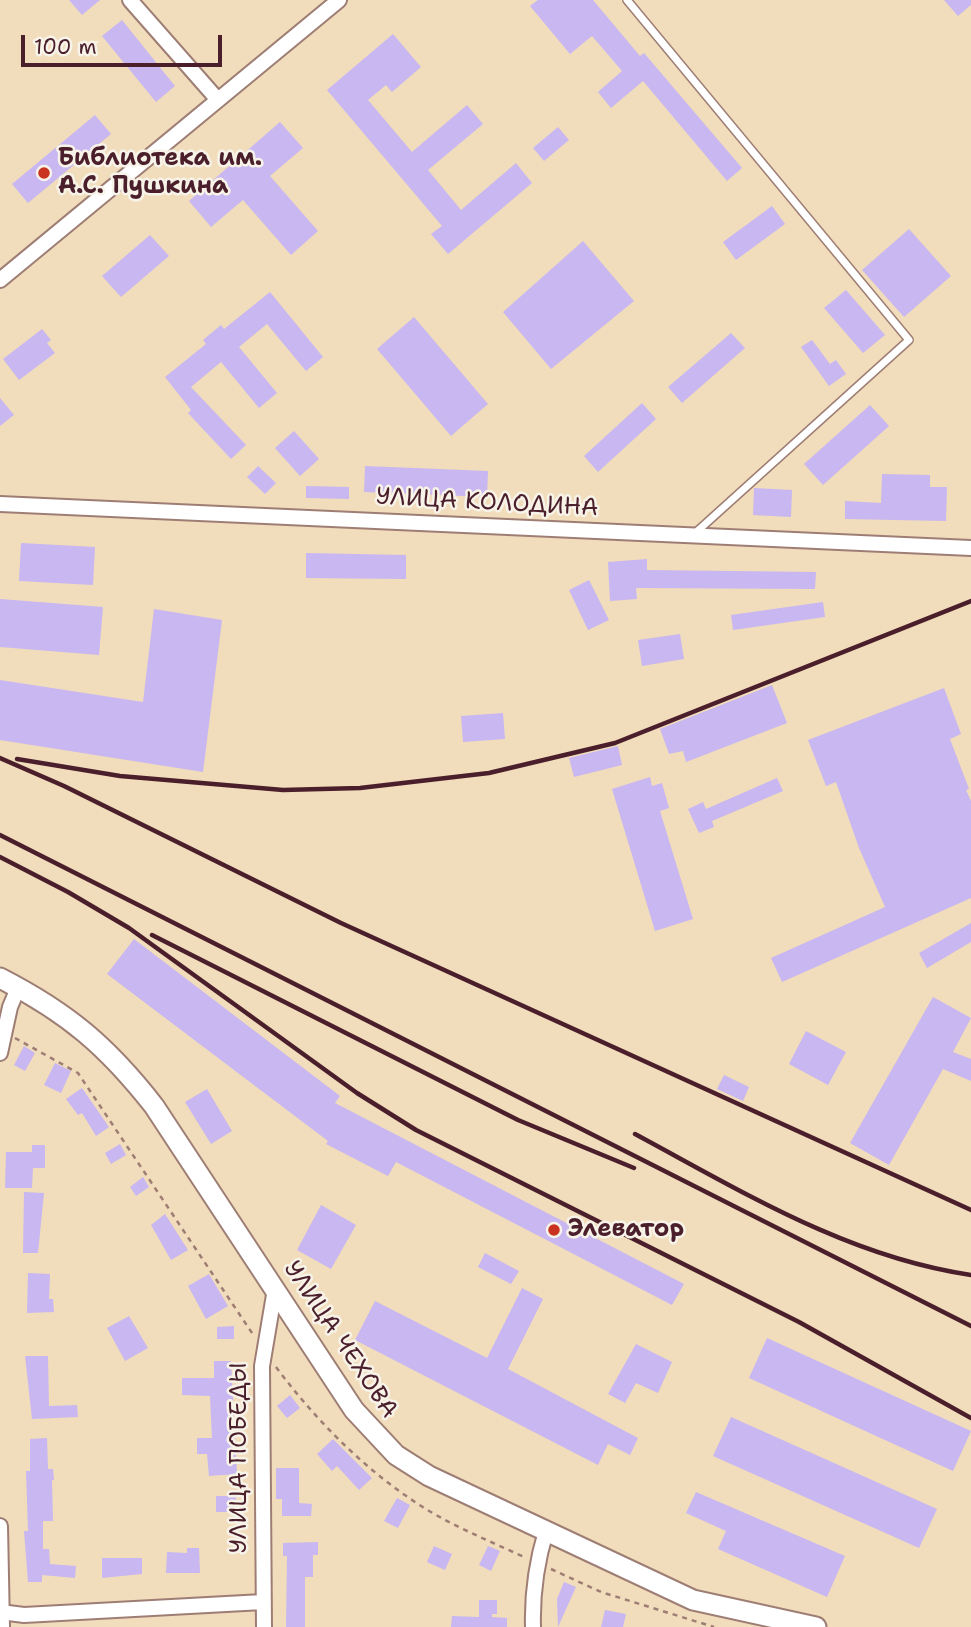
<!DOCTYPE html>
<meta charset="utf-8">
<style>
body{margin:0}
#map{position:relative;width:971px;height:1627px;overflow:hidden;background:#f1dcbc;font-family:"Shantell Sans",sans-serif}
canvas{display:block}
.scale{position:absolute;left:21px;top:35px;width:201px;height:32px;box-sizing:border-box;border:4px solid #4a1f2b;border-top:0;padding-left:9px;font-size:21px;line-height:24px;white-space:nowrap;color:#4a1f2b;-webkit-text-stroke:5px #f7f3e8;paint-order:stroke}
</style>
<div id="map">
<canvas width="971" height="1627"></canvas>
<div class="scale">100 m</div>
</div>
<script>
const ctx = document.querySelector('canvas').getContext('2d');
ctx.lineJoin = 'round';
function paint(path, color) {
  ctx.fillStyle = color;
  ctx.fill(path, 'evenodd');
}
function trace(path, color, width, dash) {
  ctx.strokeStyle = color;
  ctx.lineWidth = width;
  ctx.lineCap = dash ? 'butt' : 'round';
  ctx.setLineDash(dash || []);
  ctx.stroke(path);
}
function drawText(font, color, halo, rows, align = 'center') {
  ctx.font = font + ' "Shantell Sans",sans-serif';
  ctx.lineWidth = 5;
  ctx.setLineDash([]);
  ctx.textBaseline = 'middle';
  ctx.strokeStyle = halo;
  ctx.fillStyle = color;
  for (const [text, x, y, turn = 0] of rows) {
    ctx.save();
    ctx.translate(x, y);
    ctx.rotate((+turn || 0) * Math.PI / 180);
    ctx.textAlign = isNaN(turn) ? turn : align;
    if (halo) ctx.strokeText(text, 0, 0);
    ctx.fillText(text, 0, 0);
    ctx.restore();
  }
}
paint(new Path2D(`
 M 69,0 L 100,0 L 82,15 Z
 M 538,0 L 593,0 L 640,56 L 644,53 L 742,168 L 727,181 L 643,81 L 611,108 L 598,92 L 622,71 L 592,36 L 570,54 L 530,6 Z
 M 944,0 L 971,0 L 971,5 L 958,16 Z
 M 122,20 L 175,86 L 156,102 L 102,36 Z
 M 393,34 L 421,67 L 392,92 L 386,85 L 368,100 L 412,152 L 467,105 L 483,124 L 428,170 L 461,210 L 516,163 L 532,183 L 448,254 L 431,234 L 442,226 L 327,90 Z
 M 95,115 L 111,134 L 28,203 L 12,184 Z
 M 280,122 L 303,148 L 270,176 L 318,231 L 291,255 L 243,200 L 211,227 L 189,201 Z
 M 558,127 L 569,140 L 544,161 L 533,148 Z
 M 772,206 L 785,224 L 736,260 L 723,242 Z
 M 909,229 L 951,276 L 904,317 L 862,270 Z
 M 150,235 L 169,256 L 121,297 L 102,276 Z
 M 583,241 L 634,301 L 551,369 L 503,312 Z
 M 846,290 L 885,335 L 863,353 L 824,308 Z
 M 270,292 L 323,357 L 306,371 L 267,324 L 239,347 L 277,393 L 259,408 L 221,362 L 191,387 L 246,445 L 231,459 L 188,413 L 191,410 L 165,377 L 206,344 L 203,340 L 221,325 L 224,329 Z
 M 414,317 L 488,404 L 451,436 L 377,349 Z
 M 42,329 L 51,340 L 47,343 L 55,353 L 19,380 L 3,359 Z
 M 731,333 L 745,348 L 682,403 L 668,387 Z
 M 812,340 L 830,364 L 836,360 L 846,374 L 829,386 L 801,347 Z
 M 0,398 L 14,415 L 0,426 Z
 M 642,403 L 656,419 L 598,472 L 584,456 Z
 M 870,405 L 889,426 L 823,485 L 804,464 Z
 M 294,431 L 319,459 L 300,476 L 275,448 Z
 M 258,466 L 276,483 L 265,494 L 247,477 Z
 M 365,466 L 488,471 L 487,497 L 364,492 Z
 M 882,474 L 930,475 L 930,487 L 947,487 L 946,521 L 845,519 L 845,501 L 881,503 Z
 M 306,486 L 349,487 L 349,499 L 306,498 Z
 M 754,488 L 792,490 L 791,517 L 753,515 Z
 M 21,543 L 95,547 L 93,585 L 19,581 Z
 M 306,553 L 406,555 L 406,579 L 306,578 Z
 M 647,559 L 647,570 L 816,572 L 815,589 L 636,588 L 637,599 L 610,601 L 608,562 Z
 M 589,580 L 609,620 L 588,630 L 569,590 Z
 M 0,599 L 103,607 L 99,655 L 0,647 Z
 M 823,602 L 825,617 L 733,630 L 731,615 Z
 M 154,609 L 222,620 L 203,772 L 0,740 L 0,680 L 143,702 Z
 M 680,634 L 684,659 L 642,666 L 638,640 Z
 M 772,685 L 787,723 L 686,762 L 683,751 L 669,754 L 660,729 Z
 M 944,688 L 961,734 L 950,739 L 969,789 L 966,790 L 971,801 L 971,898 L 782,982 L 771,958 L 885,907 L 859,848 L 836,782 L 826,786 L 808,740 Z
 M 503,713 L 505,739 L 463,742 L 461,716 Z
 M 618,746 L 622,765 L 574,777 L 569,758 Z
 M 650,777 L 652,786 L 662,783 L 669,808 L 660,811 L 693,919 L 655,931 L 612,789 Z
 M 777,778 L 783,791 L 712,821 L 714,827 L 699,833 L 688,809 L 703,802 L 706,809 Z
 M 971,923 L 971,942 L 927,968 L 919,953 Z
 M 134,939 L 340,1096 L 335,1103 L 684,1284 L 672,1305 L 396,1162 L 388,1176 L 326,1144 L 328,1141 L 107,974 Z
 M 933,997 L 971,1018 L 953,1052 L 971,1059 L 971,1081 L 943,1069 L 889,1165 L 850,1143 Z
 M 806,1031 L 846,1052 L 828,1085 L 789,1064 Z
 M 24,1046 L 35,1053 L 25,1071 L 14,1065 Z
 M 55,1063 L 71,1071 L 61,1093 L 44,1085 Z
 M 724,1075 L 749,1087 L 743,1101 L 717,1089 Z
 M 82,1088 L 109,1127 L 96,1136 L 82,1113 L 78,1115 L 66,1099 Z
 M 207,1089 L 232,1131 L 211,1144 L 185,1102 Z
 M 120,1144 L 126,1155 L 111,1164 L 105,1153 Z
 M 32,1145 L 45,1145 L 45,1168 L 33,1168 L 32,1188 L 5,1188 L 6,1152 L 32,1152 Z
 M 143,1177 L 149,1187 L 136,1196 L 130,1187 Z
 M 24,1192 L 44,1193 L 38,1253 L 23,1253 Z
 M 321,1205 L 356,1225 L 331,1269 L 297,1250 Z
 M 165,1214 L 188,1250 L 171,1260 L 151,1225 Z
 M 485,1253 L 519,1271 L 511,1284 L 478,1267 Z
 M 28,1273 L 50,1274 L 49,1299 L 53,1299 L 54,1312 L 27,1313 Z
 M 209,1274 L 228,1306 L 206,1319 L 188,1286 Z
 M 522,1288 L 543,1299 L 508,1369 L 638,1438 L 630,1455 L 608,1444 L 598,1465 L 355,1340 L 375,1301 L 487,1358 Z
 M 129,1316 L 148,1348 L 125,1361 L 107,1328 Z
 M 234,1326 L 234,1339 L 217,1339 L 217,1327 Z
 M 767,1338 L 971,1431 L 953,1471 L 749,1378 Z
 M 636,1344 L 672,1362 L 658,1393 L 636,1383 L 625,1403 L 608,1394 Z
 M 25,1356 L 48,1356 L 49,1406 L 77,1405 L 78,1417 L 32,1419 Z
 M 214,1361 L 231,1361 L 237,1474 L 209,1476 L 207,1454 L 197,1454 L 197,1438 L 212,1438 L 210,1396 L 182,1395 L 182,1378 L 214,1378 Z
 M 290,1395 L 300,1408 L 287,1418 L 277,1406 Z
 M 731,1417 L 937,1509 L 919,1548 L 713,1456 Z
 M 47,1438 L 48,1469 L 53,1469 L 54,1480 L 52,1480 L 53,1521 L 43,1521 L 43,1549 L 49,1549 L 50,1564 L 76,1566 L 75,1578 L 42,1575 L 42,1582 L 28,1582 L 24,1531 L 28,1531 L 26,1471 L 30,1471 L 30,1439 Z
 M 333,1439 L 372,1478 L 359,1490 L 337,1466 L 332,1471 L 317,1454 Z
 M 276,1468 L 299,1468 L 299,1503 L 312,1504 L 311,1516 L 282,1516 L 282,1499 L 276,1499 Z
 M 696,1492 L 845,1556 L 827,1597 L 718,1549 L 726,1531 L 686,1513 Z
 M 216,1496 L 236,1496 L 236,1512 L 216,1512 Z
 M 397,1498 L 410,1505 L 398,1528 L 384,1521 Z
 M 318,1542 L 318,1555 L 313,1555 L 313,1577 L 305,1577 L 305,1627 L 286,1627 L 287,1556 L 283,1556 L 283,1543 Z
 M 434,1546 L 452,1554 L 445,1570 L 427,1562 Z
 M 488,1546 L 500,1551 L 491,1571 L 479,1565 Z
 M 187,1548 L 199,1548 L 200,1573 L 166,1573 L 167,1552 L 187,1553 Z
 M 102,1558 L 142,1558 L 142,1574 L 102,1578 Z
 M 564,1582 L 576,1587 L 558,1627 L 557,1599 Z
 M 479,1600 L 497,1600 L 497,1614 L 492,1614 L 492,1617 L 507,1618 L 507,1627 L 451,1627 L 452,1616 L 479,1617 Z
 M 605,1610 L 626,1614 L 623,1627 L 601,1627 Z`), '#c8b7f1');
const lane = new Path2D(`
 M 627,0 L 909,340 L 693,535`);
const street = new Path2D(`
 M 130,0 L 218,100
 M 0,280 L 339,0
 M 0,504 L 971,548
 M 0,1053 L 10,1007 L 18,988
 M 0,1526 L 2,1627
 M 0,1612 L 24,1615 L 263,1602
 M 264,1627 L 262,1366 L 275,1289
 M 533,1627 C 532,1593 536,1564 546,1531`);
const secondary = new Path2D(`
 M 0,978 C 68,1013 107,1046 154,1106 L 354,1410 L 396,1455 L 429,1476 L 693,1600 L 816,1627`);
trace(lane, '#9e7e74', 10);
trace(street, '#9e7e74', 18);
trace(secondary, '#9e7e74', 23);
trace(new Path2D(`
 M 15,1038 L 78,1073 L 254,1336
 M 276,1367 C 314,1418 362,1467 415,1502 C 449,1525 488,1540 526,1558
 M 551,1569 L 601,1592 L 714,1627`), '#9e7e74', 2.5, [5, 5]);
trace(lane, '#fff', 7);
trace(street, '#fff', 14);
trace(secondary, '#fff', 19);
trace(new Path2D(`
 M 0,758 L 64,786 L 341,923 L 971,1210
 M 17,759 L 120,776 L 283,790 L 360,788 L 489,773 L 615,743 L 971,601
 M 0,835 L 971,1326
 M 0,857 L 68,892 L 129,928 L 357,1093 L 416,1130 L 799,1322 L 971,1418
 M 152,935 L 518,1120 L 634,1168
 M 635,1134 C 743,1192 848,1257 971,1275`), '#4a1f2b', 4.5);
for (const [x, y, r, color] of [
 [44,173,7,"#c8321e"],
 [554,1230,7,"#c8321e"]
]) {
  const dot = new Path2D();
  dot.arc(x, y, r, 0, 2 * Math.PI);
  ctx.fillStyle = color;
  ctx.fill(dot);
  trace(dot, '#f7f3e8', 2.5);
}
drawText('bold 24px', '#4a1f2b', '#f7f3e8', [
 ["Библиотека им.",58,159],
 ["А.С. Пушкина",58,187],
 ["Элеватор",568,1230]
], 'left');
drawText('24px', '#4a1f2b', '#f7f3e8', [
 ["УЛИЦА КОЛОДИНА",487,503,3],
 ["УЛИЦА ЧЕХОВА",340,1340,56],
 ["УЛИЦА ПОБЕДЫ",240,1458,-90]
]);
</script>
